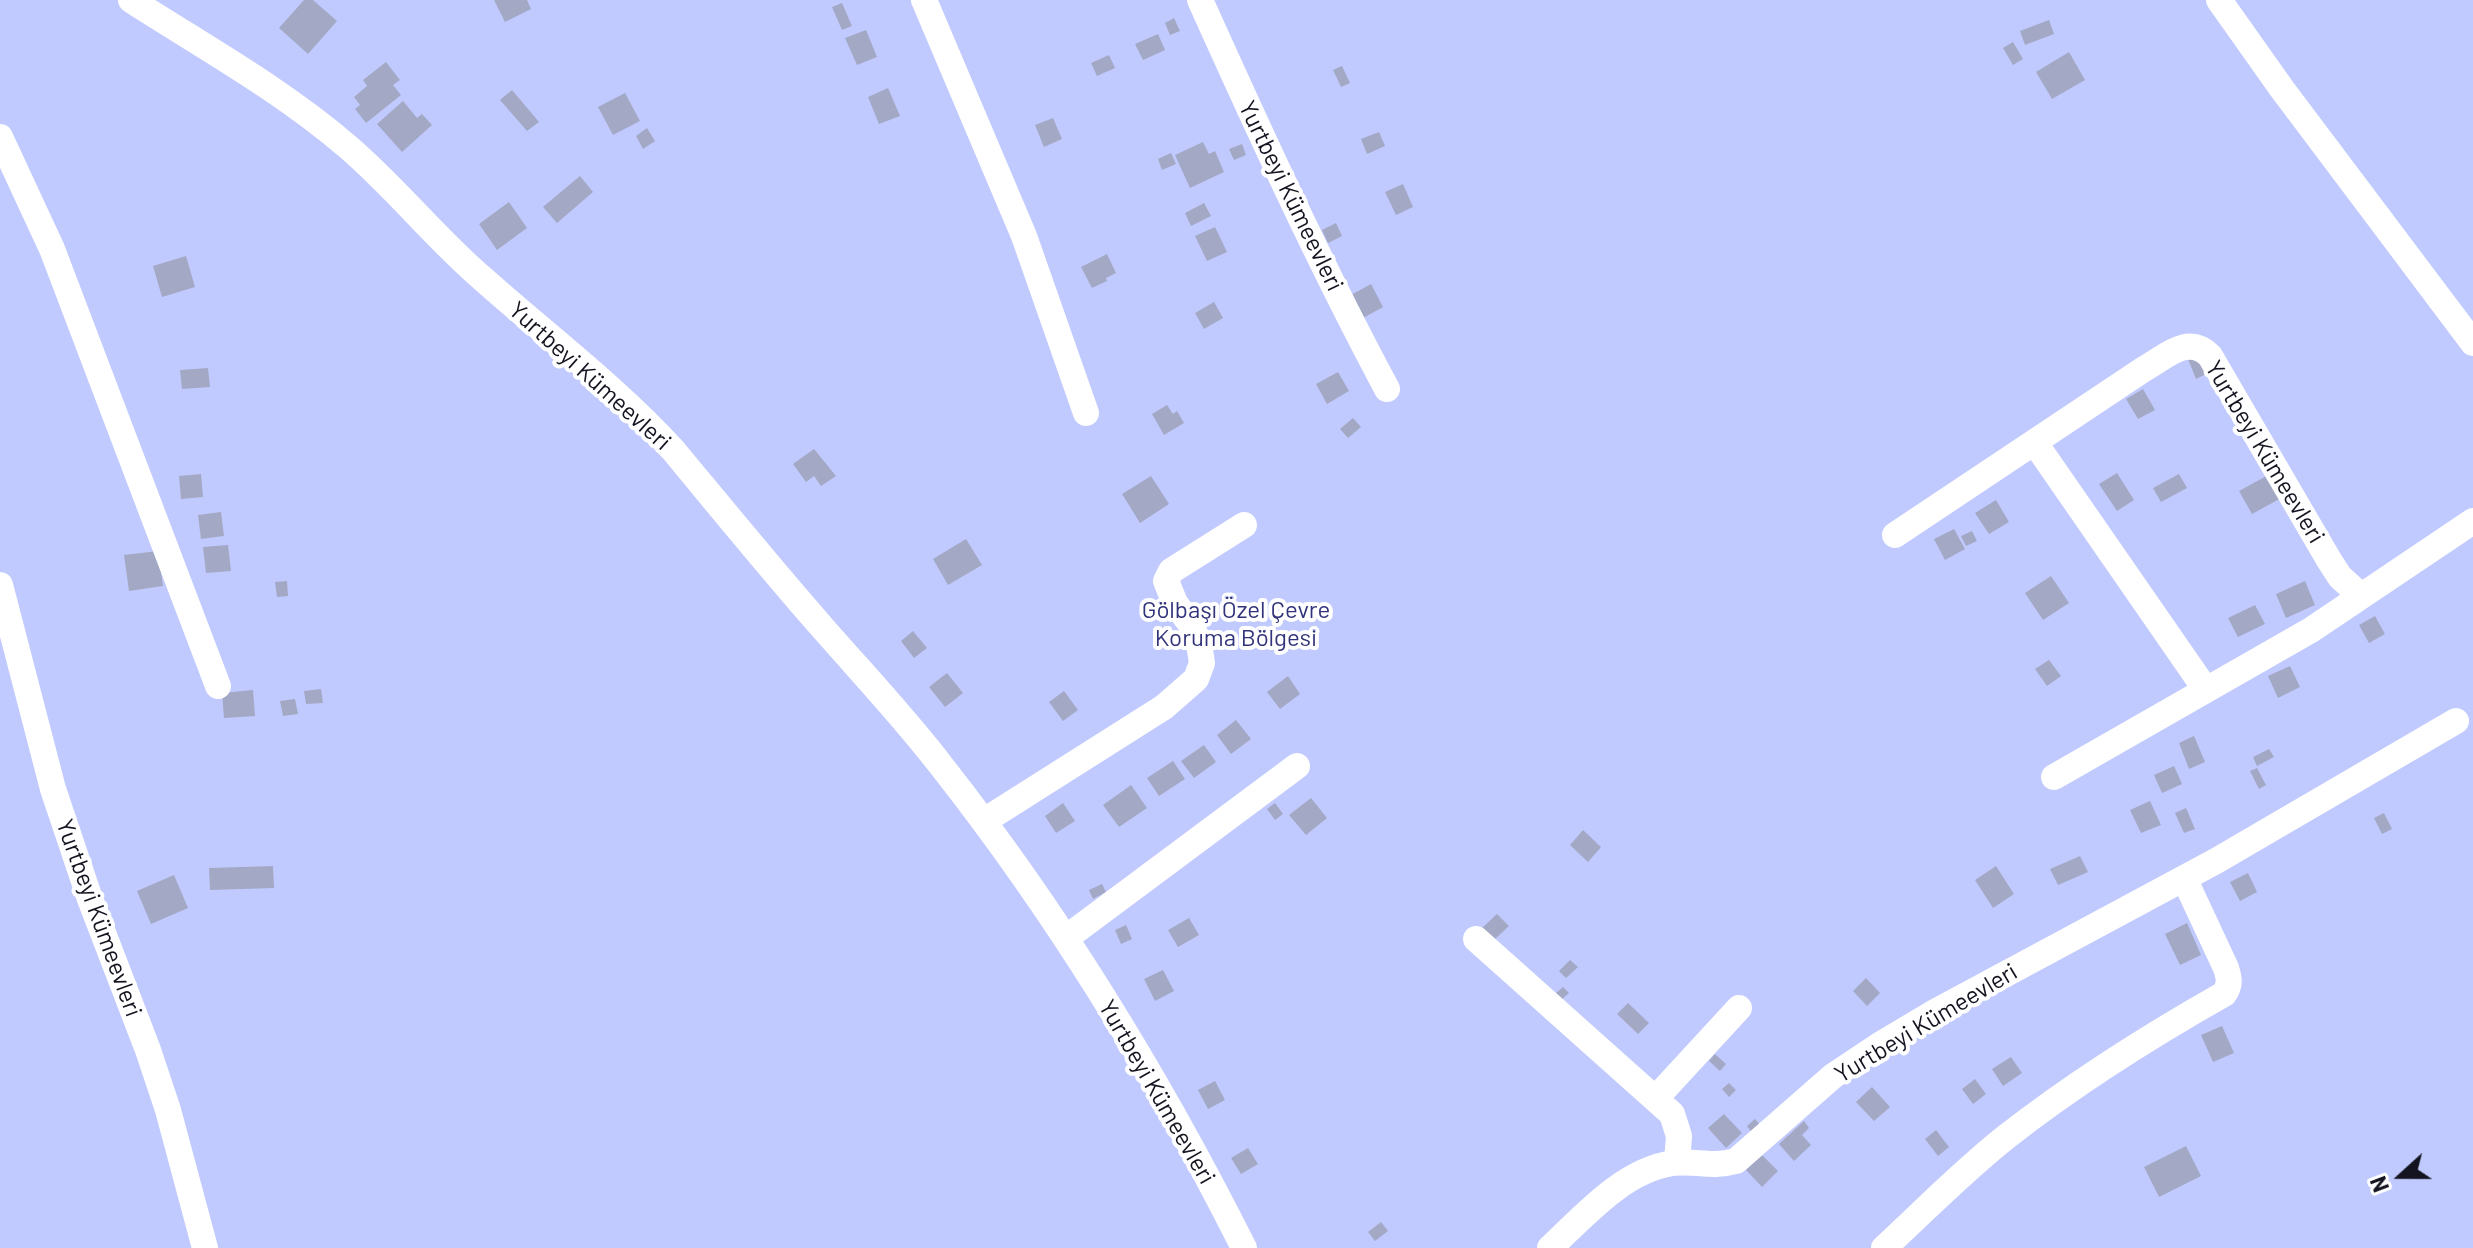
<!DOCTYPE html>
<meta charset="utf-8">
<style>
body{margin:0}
#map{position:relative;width:2473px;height:1248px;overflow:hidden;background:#e1e6ff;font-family:Barlow,sans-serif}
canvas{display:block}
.north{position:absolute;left:2361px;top:1136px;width:80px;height:80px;-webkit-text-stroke:6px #fff;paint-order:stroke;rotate:249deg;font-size:22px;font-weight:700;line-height:32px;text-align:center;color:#13141f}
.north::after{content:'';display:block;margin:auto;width:28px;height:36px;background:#13141f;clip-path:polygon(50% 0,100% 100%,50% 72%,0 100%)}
</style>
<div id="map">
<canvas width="2473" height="1248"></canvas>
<div class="north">N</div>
</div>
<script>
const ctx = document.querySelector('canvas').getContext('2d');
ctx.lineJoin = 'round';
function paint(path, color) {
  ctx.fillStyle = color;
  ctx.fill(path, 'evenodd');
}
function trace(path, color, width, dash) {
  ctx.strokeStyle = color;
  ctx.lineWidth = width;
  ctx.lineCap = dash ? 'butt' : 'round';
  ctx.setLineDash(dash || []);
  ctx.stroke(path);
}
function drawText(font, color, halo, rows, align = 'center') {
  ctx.font = font + ' Barlow,sans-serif';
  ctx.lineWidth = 8;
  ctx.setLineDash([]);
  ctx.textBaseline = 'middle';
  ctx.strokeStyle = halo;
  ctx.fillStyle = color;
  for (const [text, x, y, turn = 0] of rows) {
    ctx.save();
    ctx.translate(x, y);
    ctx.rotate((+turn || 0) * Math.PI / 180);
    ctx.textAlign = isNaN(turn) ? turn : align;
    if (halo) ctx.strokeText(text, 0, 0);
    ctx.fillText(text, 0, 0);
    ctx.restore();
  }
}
paint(new Path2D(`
 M 0,0 L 2473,0 L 2473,1248 L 0,1248 Z`), '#c1cafe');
paint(new Path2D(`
 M 304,0 L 313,0 L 337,21 L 308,54 L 279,28 Z
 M 494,0 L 527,0 L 531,9 L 505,22 Z
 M 842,3 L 852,26 L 842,30 L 832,7 Z
 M 1174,18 L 1180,31 L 1170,35 L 1165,23 Z
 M 2049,20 L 2054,34 L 2025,45 L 2020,31 Z
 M 866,30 L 877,57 L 857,65 L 845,38 Z
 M 1158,34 L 1165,50 L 1143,60 L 1135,44 Z
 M 2013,42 L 2023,59 L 2013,65 L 2003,48 Z
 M 2069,52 L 2085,80 L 2052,99 L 2036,72 Z
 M 1109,55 L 1115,68 L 1097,76 L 1091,63 Z
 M 386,62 L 400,80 L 393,85 L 401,95 L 366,123 L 355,109 L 360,105 L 354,97 L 367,86 L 363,80 Z
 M 1342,66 L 1350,83 L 1341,87 L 1333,70 Z
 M 888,88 L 900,116 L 879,124 L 868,97 Z
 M 512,90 L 539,122 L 527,131 L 500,100 Z
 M 625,93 L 640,121 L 613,135 L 598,107 Z
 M 403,101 L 417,118 L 422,114 L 432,125 L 402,152 L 377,124 Z
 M 1053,118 L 1062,139 L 1044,147 L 1035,125 Z
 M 647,128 L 655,141 L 643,149 L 636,136 Z
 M 1379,132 L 1385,146 L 1367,154 L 1361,139 Z
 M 1203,142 L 1209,154 L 1215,151 L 1224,172 L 1190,188 L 1175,155 Z
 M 1242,144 L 1246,155 L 1234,160 L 1229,149 Z
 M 1171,153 L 1176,164 L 1162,170 L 1158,159 Z
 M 580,176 L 593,192 L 557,223 L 543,207 Z
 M 1403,184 L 1413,207 L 1396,215 L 1385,192 Z
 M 509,202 L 527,228 L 497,250 L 479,224 Z
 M 1204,203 L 1211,216 L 1191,226 L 1185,213 Z
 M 1336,223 L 1342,236 L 1328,243 L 1322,230 Z
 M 1215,227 L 1227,252 L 1207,261 L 1195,236 Z
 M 1107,254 L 1116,273 L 1106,278 L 1107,281 L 1092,288 L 1081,267 Z
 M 186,256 L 195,287 L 162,297 L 153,266 Z
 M 1371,284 L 1383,307 L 1363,318 L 1351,295 Z
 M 1214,302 L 1223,318 L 1204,329 L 1195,313 Z
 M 2200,354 L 2208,373 L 2196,379 L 2188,359 Z
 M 208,368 L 210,387 L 182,389 L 180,370 Z
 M 1338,372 L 1349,391 L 1327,404 L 1316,384 Z
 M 2143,389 L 2155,410 L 2138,419 L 2126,399 Z
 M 1167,405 L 1173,414 L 1177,411 L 1184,423 L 1164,435 L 1152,414 Z
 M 1353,418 L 1361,427 L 1348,438 L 1340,429 Z
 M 814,449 L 836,476 L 821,486 L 814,476 L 806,482 L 793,464 Z
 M 2117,473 L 2134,500 L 2117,511 L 2099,484 Z
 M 201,474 L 203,497 L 181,499 L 179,476 Z
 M 2179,474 L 2187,488 L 2161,502 L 2153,488 Z
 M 2270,474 L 2283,497 L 2252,514 L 2239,491 Z
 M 1151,476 L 1169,504 L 1140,523 L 1122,494 Z
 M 1996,500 L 2009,522 L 1989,534 L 1975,513 Z
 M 221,512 L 224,536 L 201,539 L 198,515 Z
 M 1954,529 L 1965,549 L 1945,560 L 1934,539 Z
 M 1972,531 L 1977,541 L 1966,546 L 1961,536 Z
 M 966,539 L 982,565 L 948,585 L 933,559 Z
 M 228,545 L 231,571 L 206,573 L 203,547 Z
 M 158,551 L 163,586 L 129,591 L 124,555 Z
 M 2051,576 L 2069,603 L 2043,620 L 2025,593 Z
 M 287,581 L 288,596 L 277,597 L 275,582 Z
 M 2305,581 L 2315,605 L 2286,618 L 2276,594 Z
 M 2255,605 L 2265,624 L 2238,637 L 2228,618 Z
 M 2375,616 L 2385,634 L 2369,643 L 2359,625 Z
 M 913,631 L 927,648 L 914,658 L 901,641 Z
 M 2049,660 L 2061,676 L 2047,686 L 2035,669 Z
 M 2290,666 L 2300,687 L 2278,698 L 2268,676 Z
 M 947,673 L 963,693 L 945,707 L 929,687 Z
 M 1288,676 L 1300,694 L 1280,709 L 1267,692 Z
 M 321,689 L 323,703 L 306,704 L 304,691 Z
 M 253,690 L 255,716 L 224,718 L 222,693 Z
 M 1064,691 L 1078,710 L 1063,721 L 1049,702 Z
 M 295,699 L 298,714 L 283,716 L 280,701 Z
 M 1236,720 L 1251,739 L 1231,754 L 1217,735 Z
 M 2194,736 L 2205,762 L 2189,769 L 2179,743 Z
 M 1204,745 L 1216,762 L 1194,778 L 1181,761 Z
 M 2269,749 L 2274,757 L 2257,766 L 2253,757 Z
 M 1173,761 L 1185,779 L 1159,796 L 1147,778 Z
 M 2174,766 L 2182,784 L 2162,793 L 2154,775 Z
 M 2257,768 L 2266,785 L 2259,789 L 2250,771 Z
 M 1131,785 L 1147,808 L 1119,827 L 1103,805 Z
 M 1311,798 L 1327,818 L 1306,835 L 1289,815 Z
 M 2150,801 L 2161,825 L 2141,833 L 2130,810 Z
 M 1063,803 L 1075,821 L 1056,833 L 1045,816 Z
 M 1275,803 L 1283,814 L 1275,820 L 1267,809 Z
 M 2186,808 L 2195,829 L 2184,833 L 2175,813 Z
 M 2384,813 L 2392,829 L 2382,834 L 2374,818 Z
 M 1583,830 L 1601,847 L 1588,862 L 1570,845 Z
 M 2080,856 L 2088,872 L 2058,885 L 2050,869 Z
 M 273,866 L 274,888 L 210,890 L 209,868 Z
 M 1996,866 L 2014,894 L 1993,908 L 1975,880 Z
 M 2248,873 L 2257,892 L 2240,901 L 2230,882 Z
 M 174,875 L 188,908 L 151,924 L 137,891 Z
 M 1102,884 L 1106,892 L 1093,899 L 1089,890 Z
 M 1497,914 L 1509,926 L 1494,940 L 1482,928 Z
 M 1189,918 L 1199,935 L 1178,947 L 1168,930 Z
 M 2187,923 L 2201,955 L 2180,965 L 2165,934 Z
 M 1126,925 L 1132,939 L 1121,944 L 1115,930 Z
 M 1570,960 L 1578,967 L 1566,978 L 1559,971 Z
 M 1163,970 L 1174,991 L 1155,1001 L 1144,979 Z
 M 1866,978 L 1880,993 L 1867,1006 L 1853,991 Z
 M 1563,987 L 1569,993 L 1561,1000 L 1555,994 Z
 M 1628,1003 L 1649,1023 L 1638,1034 L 1617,1014 Z
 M 2222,1026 L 2234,1053 L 2213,1062 L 2201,1035 Z
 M 1715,1054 L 1726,1064 L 1720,1071 L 1709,1061 Z
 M 2011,1057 L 2022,1073 L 2003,1086 L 1992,1069 Z
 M 1975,1079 L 1986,1094 L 1973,1104 L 1962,1089 Z
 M 1215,1081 L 1225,1100 L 1208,1109 L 1198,1090 Z
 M 1729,1083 L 1736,1090 L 1729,1097 L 1722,1089 Z
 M 1872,1087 L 1890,1107 L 1874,1121 L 1856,1102 Z
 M 1724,1114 L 1742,1133 L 1726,1148 L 1708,1128 Z
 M 1755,1119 L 1762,1127 L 1753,1134 L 1747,1126 Z
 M 1804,1121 L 1809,1128 L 1802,1135 L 1811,1145 L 1794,1161 L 1779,1144 Z
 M 1936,1130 L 1949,1147 L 1938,1156 L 1925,1139 Z
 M 2186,1146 L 2201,1176 L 2159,1197 L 2144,1167 Z
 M 1248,1148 L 1258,1164 L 1241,1174 L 1231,1158 Z
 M 1762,1155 L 1778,1171 L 1762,1187 L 1746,1170 Z
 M 1381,1222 L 1388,1231 L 1375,1241 L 1368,1232 Z`), '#a3a8c5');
trace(new Path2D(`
 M 131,0 C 204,47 282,90 348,147 C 396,188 435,238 483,279 C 547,336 615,387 673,450 C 722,509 770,568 821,626 C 862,673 905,718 943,768 C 1060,917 1159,1079 1244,1248
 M 924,0 L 1024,236 L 1086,413
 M 1200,0 C 1259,131 1319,262 1387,389
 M 2219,0 L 2282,89 L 2473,343
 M 0,137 L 52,249 L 218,686
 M 2035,443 L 2206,690
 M 1895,535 L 2144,369 C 2167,356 2188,334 2210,356 L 2329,560 L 2340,577 L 2360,595
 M 0,585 L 53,789 L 90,899 L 148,1050 L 168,1110 L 205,1248
 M 2054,777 L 2311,630 L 2473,521
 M 984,821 L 1164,707 L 1196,679 L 1202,663 L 1199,644 L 1192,626 L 1175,603 L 1166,581 L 1171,571 L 1244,525
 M 1066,938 L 1297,766
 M 1476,939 L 1672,1114 L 1679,1136 L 1677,1162
 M 1656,1098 L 1739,1008
 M 1550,1248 C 1585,1215 1624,1170 1673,1163 C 1696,1160 1710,1168 1736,1161 L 1833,1076 L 1878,1046 L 1935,1012 L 2216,861 L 2456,721
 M 1884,1248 C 1924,1211 1963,1171 2006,1137 C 2075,1083 2148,1037 2224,994 C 2231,984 2229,978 2226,968 L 2184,878`), '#fff', 26);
drawText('24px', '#13141f', '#fff', [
 ["Yurtbeyi Kümeevleri",1291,196,64],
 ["Yurtbeyi Kümeevleri",590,376,42],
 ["Yurtbeyi Kümeevleri",2265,452,59],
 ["Yurtbeyi Kümeevleri",99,918,70],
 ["Yurtbeyi Kümeevleri",1926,1023,-31],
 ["Yurtbeyi Kümeevleri",1157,1092,60]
]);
drawText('24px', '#32347b', '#fff', [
 ["Gölbaşı Özel Çevre",1236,610],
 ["Koruma Bölgesi",1236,638]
]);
</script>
